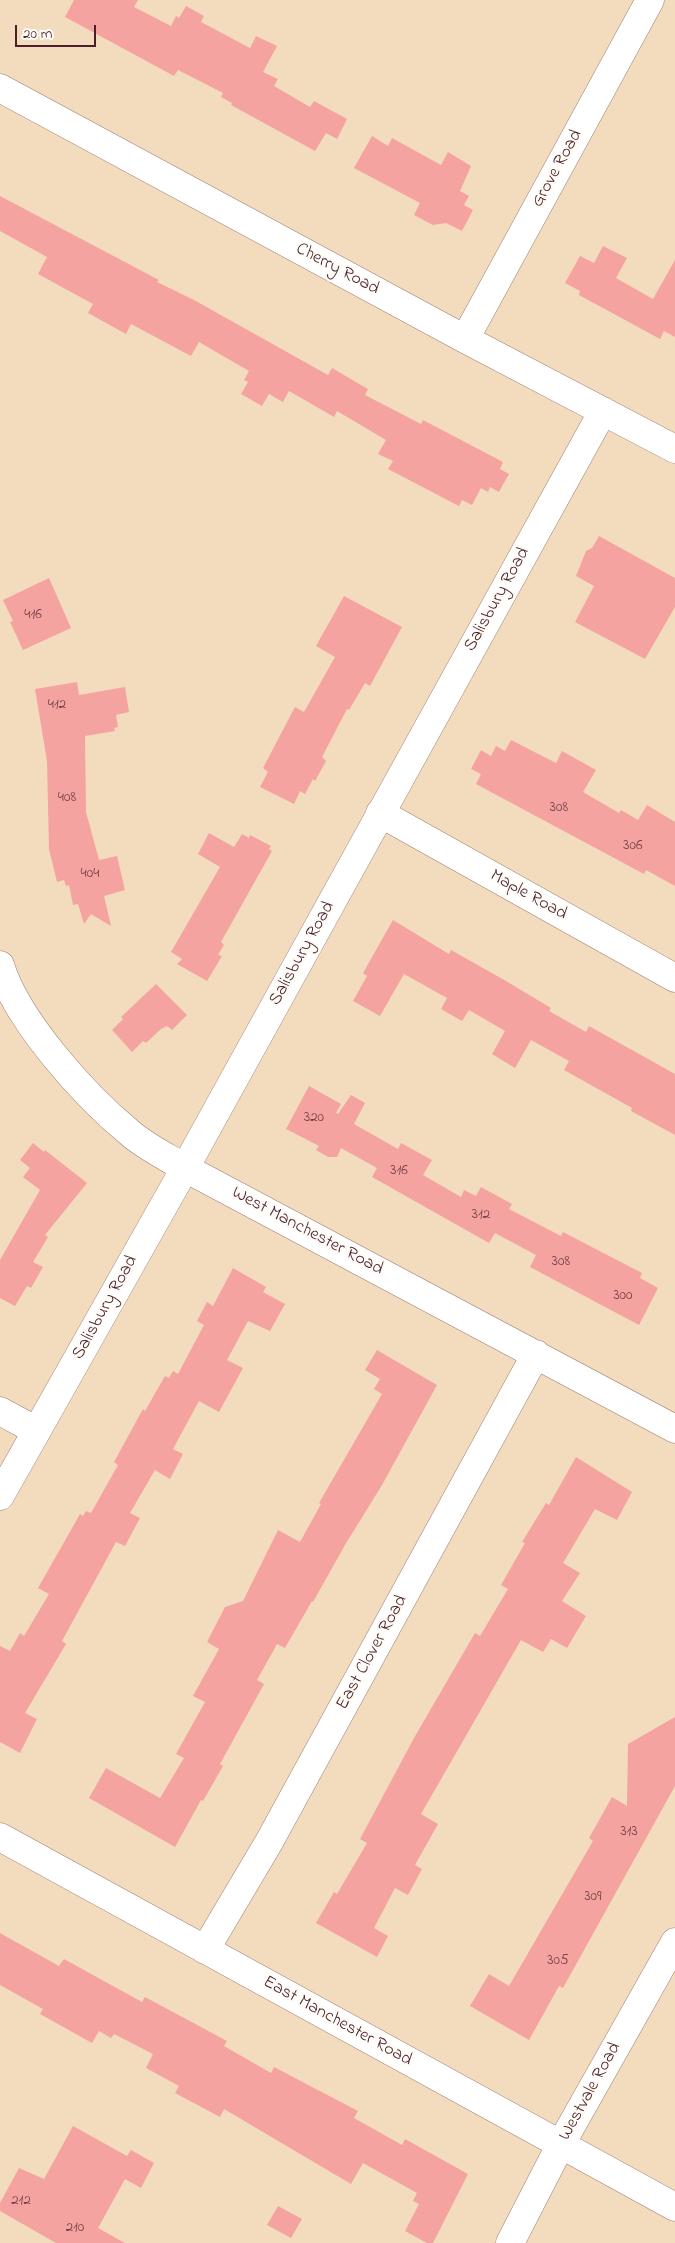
<!DOCTYPE html>
<style>
body{margin:0}
#map{position:relative;width:675px;height:2243px;overflow:hidden;background:#f3dcbe;font-family:"Indie Flower",sans-serif}
canvas{display:block}
.scale{position:absolute;left:15px;top:25px;width:81px;height:22px;box-sizing:border-box;border:2px solid #4a1f2b;border-top:0;padding-left:6px;font-size:15px;line-height:18px;white-space:nowrap;color:#4a1f2b;-webkit-text-stroke:4px #fdfcf7;paint-order:stroke}
</style>
<div id="map">
<canvas width="675" height="2243"></canvas>
<div class="scale">20 m</div>
</div>
<script>
const ctx = document.querySelector('canvas').getContext('2d');
ctx.lineJoin = 'round';
function paint(path, color) {
  ctx.fillStyle = color;
  ctx.fill(path, 'evenodd');
}
function trace(path, color, width, dash) {
  ctx.strokeStyle = color;
  ctx.lineWidth = width;
  ctx.lineCap = dash ? 'butt' : 'round';
  ctx.setLineDash(dash || []);
  ctx.stroke(path);
}
function drawText(font, color, halo, rows, align = 'center') {
  ctx.font = font + ' "Indie Flower",sans-serif';
  ctx.lineWidth = 5;
  ctx.setLineDash([]);
  ctx.textBaseline = 'middle';
  ctx.strokeStyle = halo;
  ctx.fillStyle = color;
  for (const [text, x, y, turn = 0] of rows) {
    ctx.save();
    ctx.translate(x, y);
    ctx.rotate((+turn || 0) * Math.PI / 180);
    ctx.textAlign = isNaN(turn) ? turn : align;
    if (halo) ctx.strokeText(text, 0, 0);
    ctx.fillText(text, 0, 0);
    ctx.restore();
  }
}
paint(new Path2D(`
 M 74,0 L 138,0 L 134,7 L 171,26 L 176,16 L 179,18 L 186,6 L 204,16 L 201,22 L 250,48 L 256,36 L 277,46 L 263,72 L 278,79 L 274,86 L 310,107 L 314,101 L 347,119 L 337,139 L 326,133 L 315,151 L 231,105 L 232,103 L 221,97 L 223,93 L 178,70 L 174,76 L 65,17 Z
 M 372,136 L 388,146 L 392,138 L 441,165 L 448,152 L 471,166 L 460,191 L 469,196 L 464,205 L 473,210 L 462,231 L 446,223 L 433,225 L 414,215 L 420,203 L 354,168 Z
 M 0,196 L 159,280 L 157,282 L 194,300 L 328,375 L 332,368 L 368,389 L 365,395 L 421,424 L 423,420 L 503,462 L 500,469 L 509,474 L 499,492 L 490,487 L 488,492 L 481,488 L 472,505 L 462,500 L 459,506 L 388,469 L 393,461 L 378,454 L 386,440 L 337,411 L 334,417 L 289,391 L 283,402 L 269,394 L 262,406 L 241,394 L 248,382 L 244,380 L 249,371 L 199,342 L 191,356 L 131,324 L 126,334 L 88,313 L 93,304 L 38,274 L 47,257 L 0,231 Z
 M 603,246 L 627,258 L 616,278 L 653,299 L 675,260 L 675,337 L 664,331 L 660,339 L 579,295 L 580,291 L 565,283 L 580,256 L 594,263 Z
 M 599,536 L 675,578 L 675,607 L 645,659 L 575,622 L 594,586 L 576,576 L 586,551 L 592,548 Z
 M 49,578 L 71,628 L 23,650 L 10,622 L 13,621 L 3,600 Z
 M 344,596 L 402,627 L 370,686 L 365,683 L 349,710 L 347,709 L 322,757 L 326,761 L 315,781 L 313,779 L 305,794 L 300,791 L 294,804 L 260,787 L 268,772 L 263,768 L 295,707 L 304,712 L 335,657 L 316,646 Z
 M 77,682 L 79,695 L 125,687 L 129,712 L 116,715 L 118,727 L 114,728 L 115,731 L 85,736 L 86,812 L 99,860 L 117,856 L 125,890 L 104,896 L 111,926 L 91,914 L 84,924 L 78,904 L 73,905 L 69,885 L 66,886 L 64,880 L 57,882 L 49,849 L 47,761 L 35,689 Z
 M 511,740 L 556,763 L 562,751 L 596,770 L 583,792 L 619,813 L 621,810 L 638,820 L 647,805 L 675,822 L 675,886 L 646,870 L 644,874 L 476,784 L 481,774 L 471,769 L 481,750 L 491,756 L 496,746 L 505,751 Z
 M 209,833 L 234,847 L 242,834 L 249,838 L 250,835 L 271,846 L 269,849 L 272,851 L 221,942 L 224,945 L 218,955 L 222,956 L 207,981 L 177,964 L 182,959 L 171,952 L 220,867 L 198,854 Z
 M 393,920 L 449,954 L 451,950 L 506,981 L 551,1008 L 549,1011 L 586,1032 L 589,1026 L 675,1074 L 675,1135 L 631,1111 L 632,1108 L 564,1070 L 569,1061 L 531,1040 L 515,1068 L 492,1054 L 505,1031 L 469,1010 L 462,1021 L 441,1009 L 447,998 L 404,974 L 380,1016 L 353,1001 L 367,976 L 363,973 Z
 M 156,984 L 187,1015 L 172,1030 L 167,1026 L 161,1029 L 146,1043 L 143,1041 L 132,1052 L 112,1030 L 123,1019 L 121,1017 Z
 M 309,1086 L 341,1104 L 336,1113 L 338,1114 L 351,1095 L 365,1103 L 354,1124 L 398,1149 L 401,1143 L 432,1160 L 423,1175 L 461,1197 L 464,1190 L 476,1196 L 481,1187 L 512,1204 L 509,1209 L 561,1236 L 563,1232 L 642,1273 L 640,1278 L 658,1288 L 639,1325 L 530,1267 L 536,1255 L 495,1233 L 489,1243 L 372,1177 L 377,1168 L 341,1148 L 337,1157 L 328,1157 L 316,1150 L 319,1146 L 286,1129 Z
 M 33,1143 L 44,1152 L 45,1150 L 87,1183 L 45,1235 L 48,1237 L 33,1262 L 43,1267 L 31,1288 L 27,1286 L 15,1306 L 0,1298 L 0,1260 L 40,1190 L 23,1177 L 30,1168 L 20,1160 Z
 M 233,1268 L 266,1287 L 263,1292 L 285,1304 L 270,1331 L 248,1321 L 227,1360 L 243,1368 L 219,1412 L 199,1401 L 173,1449 L 183,1454 L 170,1479 L 155,1470 L 130,1513 L 140,1518 L 125,1546 L 116,1542 L 62,1641 L 66,1644 L 25,1713 L 37,1719 L 20,1753 L 0,1742 L 0,1646 L 10,1651 L 20,1633 L 24,1636 L 49,1594 L 38,1588 L 80,1514 L 83,1516 L 86,1511 L 91,1513 L 118,1465 L 114,1462 L 143,1409 L 145,1411 L 165,1376 L 169,1378 L 173,1371 L 178,1374 L 204,1325 L 197,1321 L 207,1302 L 213,1306 Z
 M 377,1350 L 437,1385 L 382,1485 L 345,1545 L 313,1602 L 312,1601 L 285,1648 L 277,1644 L 257,1680 L 264,1684 L 220,1764 L 223,1766 L 203,1801 L 201,1800 L 175,1847 L 89,1798 L 106,1768 L 160,1798 L 184,1758 L 176,1754 L 205,1702 L 193,1696 L 219,1649 L 207,1642 L 225,1607 L 243,1601 L 278,1530 L 300,1542 L 321,1504 L 319,1503 L 382,1394 L 374,1389 L 380,1379 L 365,1370 Z
 M 576,1457 L 632,1492 L 617,1520 L 595,1509 L 563,1563 L 580,1573 L 562,1601 L 586,1616 L 567,1648 L 551,1639 L 543,1652 L 521,1640 L 421,1814 L 438,1824 L 415,1865 L 422,1869 L 408,1895 L 395,1888 L 374,1928 L 388,1936 L 377,1957 L 316,1923 L 334,1892 L 337,1894 L 367,1843 L 360,1839 L 414,1738 L 475,1633 L 480,1636 L 508,1589 L 501,1585 L 525,1543 L 522,1542 L 546,1503 L 549,1505 Z
 M 675,1717 L 675,1786 L 563,1988 L 559,1986 L 529,2040 L 470,2006 L 489,1974 L 509,1986 L 593,1841 L 589,1838 L 612,1797 L 627,1806 L 628,1744 Z
 M 0,1933 L 59,1966 L 64,1959 L 142,2002 L 145,1997 L 227,2041 L 224,2046 L 271,2073 L 274,2067 L 358,2111 L 354,2118 L 402,2145 L 405,2139 L 468,2174 L 433,2243 L 427,2243 L 405,2231 L 419,2204 L 413,2201 L 417,2193 L 363,2163 L 351,2184 L 224,2109 L 220,2117 L 175,2093 L 179,2086 L 146,2068 L 153,2054 L 114,2034 L 111,2038 L 99,2031 L 92,2043 L 40,2014 L 43,2009 L 0,1985 Z
 M 73,2126 L 127,2156 L 131,2150 L 154,2163 L 141,2188 L 125,2179 L 98,2228 L 125,2243 L 56,2243 L 0,2211 L 0,2203 L 19,2168 L 44,2179 Z
 M 278,2206 L 302,2219 L 291,2238 L 267,2225 Z`), '#f4a3a0');
const minor = new Path2D(`
 M 0,88 L 465,339 L 675,449
 M 465,339 L 650,0
 M 380,813 L 675,978
 M 0,965 C 17,1021 85,1096 130,1133 C 146,1147 167,1157 185,1168 L 675,1429
 M 0,1411 L 37,1431
 M 0,1496 L 185,1168 L 603,411
 M 0,1837 L 675,2207
 M 205,1950 L 269,1842 L 536,1354
 M 510,2243 L 561,2144 L 675,1942`);
trace(minor, '#9e7e74', 29);
trace(minor, '#fff', 28);
drawText('15px', '#744048', null, [
 ["416",33,616],
 ["412",57,706],
 ["408",67,799],
 ["308",559,809],
 ["306",633,847],
 ["404",90,875],
 ["320",314,1119],
 ["316",399,1172],
 ["312",481,1216],
 ["308",561,1263],
 ["300",623,1297],
 ["313",629,1833],
 ["309",593,1898],
 ["305",558,1962],
 ["212",21,2202],
 ["210",75,2229]
]);
drawText('18px', '#4a1f2b', '#fdfcf7', [
 ["Grove Road",558,169,-61],
 ["Cherry Road",337,270,28],
 ["Salisbury Road",498,600,-61],
 ["Maple Road",528,896,29],
 ["Salisbury Road",303,954,-61],
 ["West Manchester Road",307,1232,28],
 ["Salisbury Road",106,1308,-61],
 ["East Clover Road",373,1653,-61],
 ["East Manchester Road",337,2022,29],
 ["Westvale Road",591,2092,-61]
]);
</script>
